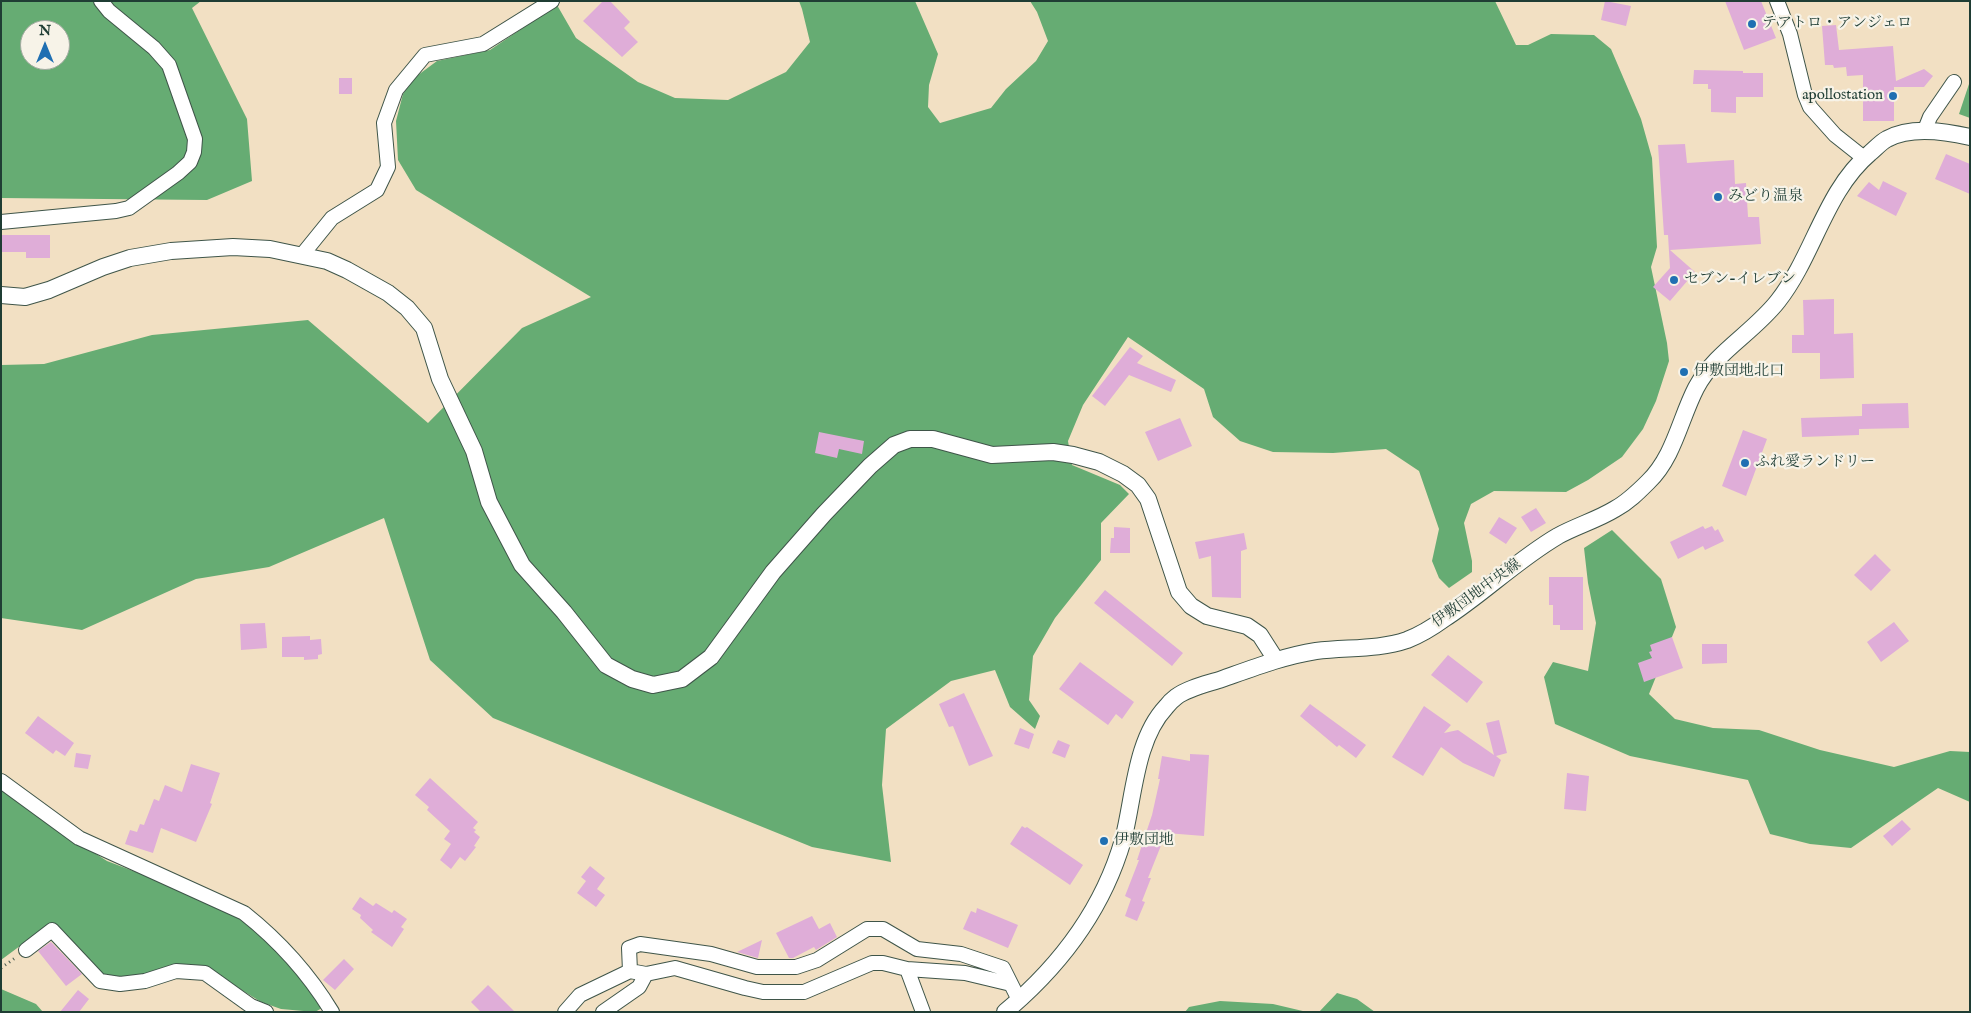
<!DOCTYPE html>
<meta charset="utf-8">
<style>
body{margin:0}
#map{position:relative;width:1971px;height:1013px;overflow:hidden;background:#f2e0c3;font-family:"IM FELL English",serif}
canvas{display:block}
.frame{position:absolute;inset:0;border:2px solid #1f3d34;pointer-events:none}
.north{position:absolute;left:20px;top:20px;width:50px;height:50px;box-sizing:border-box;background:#f7f3e8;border:1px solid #a1aaa0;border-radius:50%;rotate:0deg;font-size:14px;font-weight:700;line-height:20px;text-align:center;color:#1f3d34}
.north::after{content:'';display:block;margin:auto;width:18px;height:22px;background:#1f6fb2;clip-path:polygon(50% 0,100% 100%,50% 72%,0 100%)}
</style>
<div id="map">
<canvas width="1971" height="1013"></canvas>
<div class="frame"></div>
<div class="north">N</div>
</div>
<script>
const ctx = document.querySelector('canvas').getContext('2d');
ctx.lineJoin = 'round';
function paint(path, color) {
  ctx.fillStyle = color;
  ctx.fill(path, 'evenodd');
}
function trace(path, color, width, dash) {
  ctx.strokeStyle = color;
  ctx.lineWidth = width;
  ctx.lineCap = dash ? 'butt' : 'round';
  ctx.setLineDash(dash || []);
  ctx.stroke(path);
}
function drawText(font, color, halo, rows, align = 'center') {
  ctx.font = font + ' "IM FELL English","Noto Serif JP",serif';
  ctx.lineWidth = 4.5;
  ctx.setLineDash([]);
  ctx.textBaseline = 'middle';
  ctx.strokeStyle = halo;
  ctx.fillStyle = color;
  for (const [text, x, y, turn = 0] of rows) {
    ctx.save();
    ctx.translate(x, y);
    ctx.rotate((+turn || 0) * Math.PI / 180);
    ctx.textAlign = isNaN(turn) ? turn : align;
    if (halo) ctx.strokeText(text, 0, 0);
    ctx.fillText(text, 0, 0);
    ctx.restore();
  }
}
paint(new Path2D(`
 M 1,1 L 201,1 L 192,8 L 247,119 L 252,181 L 207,200 L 1,198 ZM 30,30 L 60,30 L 60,60 L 30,60 Z
 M 799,1 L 915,1 L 938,54 L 929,85 L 928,107 L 940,123 L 991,108 L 1006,89 L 1036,61 L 1048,41 L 1037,12 L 1030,1 L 1495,1 L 1516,45 L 1528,45 L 1551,34 L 1594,35 L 1611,49 L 1641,119 L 1652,158 L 1657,247 L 1651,267 L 1667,343 L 1669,361 L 1656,401 L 1643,429 L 1622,457 L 1588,480 L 1566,492 L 1494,491 L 1471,504 L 1464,523 L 1472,561 L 1472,572 L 1449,588 L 1439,578 L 1432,561 L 1439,529 L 1419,471 L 1386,449 L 1333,453 L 1273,452 L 1240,441 L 1213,417 L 1204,389 L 1128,337 L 1083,405 L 1068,441 L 1072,465 L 1120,485 L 1129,494 L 1101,523 L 1101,560 L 1055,618 L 1033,656 L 1029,700 L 1040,716 L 1035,729 L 1010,707 L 995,670 L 951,681 L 886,729 L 882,785 L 891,862 L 812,847 L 493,718 L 430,660 L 384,518 L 269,567 L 196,579 L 82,630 L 1,618 L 1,365 L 44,364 L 152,335 L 308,320 L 428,423 L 522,328 L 591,297 L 416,190 L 398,160 L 396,121 L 403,94 L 414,78 L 437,61 L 490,50 L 557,5 L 576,38 L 638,82 L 675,98 L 728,100 L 786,72 L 810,42 L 802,9 Z
 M 1970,81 L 1970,118 L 1959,114 Z
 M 1612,530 L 1661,579 L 1676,627 L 1649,694 L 1675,719 L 1713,728 L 1759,730 L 1820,750 L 1894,767 L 1950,751 L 1970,752 L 1970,802 L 1938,788 L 1851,848 L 1810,844 L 1770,834 L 1748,780 L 1630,756 L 1555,724 L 1544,677 L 1553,662 L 1588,671 L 1596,623 L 1588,583 L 1584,548 Z
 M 1,788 L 65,834 L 107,861 L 175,887 L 238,917 L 281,950 L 322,1008 L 315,1012 L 281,1009 L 261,1002 L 206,968 L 182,964 L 143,979 L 104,975 L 47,926 L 1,960 Z
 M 1,989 L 36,1004 L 43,1012 L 1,1012 Z
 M 1337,993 L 1357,999 L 1375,1012 L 1319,1012 Z
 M 1220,1001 L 1273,1004 L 1307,1012 L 1185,1012 L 1189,1007 Z`), '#66ac73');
paint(new Path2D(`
 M 603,1 L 610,1 L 630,22 L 624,28 L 638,42 L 622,57 L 583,21 Z
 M 1605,1 L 1631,6 L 1626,26 L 1601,20 Z
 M 1725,1 L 1761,1 L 1776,38 L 1744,50 Z
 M 1836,25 L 1839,50 L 1893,46 L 1896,81 L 1924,69 L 1933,76 L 1924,87 L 1894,87 L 1894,121 L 1863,121 L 1863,75 L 1847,76 L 1846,67 L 1834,68 L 1833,65 L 1825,65 L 1822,26 Z
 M 1694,70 L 1743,71 L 1743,73 L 1763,73 L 1763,97 L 1736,97 L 1736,113 L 1711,112 L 1711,89 L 1708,89 L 1708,84 L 1693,84 Z
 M 339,78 L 352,78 L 352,94 L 339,94 Z
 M 1685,144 L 1687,163 L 1734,160 L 1735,184 L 1746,183 L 1748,217 L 1759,217 L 1761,244 L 1670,250 L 1695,272 L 1670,301 L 1653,287 L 1670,268 L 1668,235 L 1664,235 L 1658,145 Z
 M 1946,154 L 1970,164 L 1970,194 L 1935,179 Z
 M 1883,181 L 1907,193 L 1896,216 L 1857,196 L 1869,182 L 1879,190 Z
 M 1,235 L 50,235 L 50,258 L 26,258 L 26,252 L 1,252 Z
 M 1834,299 L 1834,334 L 1853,333 L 1854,378 L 1820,379 L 1820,353 L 1792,353 L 1792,335 L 1804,335 L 1803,300 Z
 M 1130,347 L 1143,356 L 1137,363 L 1176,380 L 1171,392 L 1129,375 L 1105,406 L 1092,396 Z
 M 1908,403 L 1909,428 L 1859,429 L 1859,435 L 1802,437 L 1801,418 L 1862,416 L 1862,404 Z
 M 1180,418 L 1192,446 L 1158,461 L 1145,432 Z
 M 1743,430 L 1767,439 L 1746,496 L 1722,486 Z
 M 819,432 L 864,441 L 862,454 L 839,449 L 837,458 L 815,453 Z
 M 1536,508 L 1546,523 L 1531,532 L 1521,517 Z
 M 1499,517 L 1517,528 L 1506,544 L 1489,533 Z
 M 1703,526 L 1705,529 L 1712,526 L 1715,531 L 1718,529 L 1724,541 L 1705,550 L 1703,546 L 1678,559 L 1670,542 Z
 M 1114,527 L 1130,528 L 1130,553 L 1110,553 L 1111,538 L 1114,538 Z
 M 1244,533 L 1247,549 L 1241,551 L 1241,598 L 1212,597 L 1211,556 L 1199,559 L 1195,542 Z
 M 1875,554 L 1891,570 L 1871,591 L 1854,575 Z
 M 1549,577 L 1583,577 L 1583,630 L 1560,630 L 1560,625 L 1553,625 L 1553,605 L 1549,605 Z
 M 1105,590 L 1183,653 L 1172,666 L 1094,603 Z
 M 1894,622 L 1909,641 L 1881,662 L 1867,642 Z
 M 265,623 L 267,648 L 241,650 L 240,624 Z
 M 310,636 L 310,640 L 321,639 L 322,654 L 318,655 L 318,659 L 304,660 L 304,657 L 282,657 L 282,637 Z
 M 1672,637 L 1683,668 L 1644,682 L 1638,663 L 1652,658 L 1649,652 L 1652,651 L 1650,645 Z
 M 1702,644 L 1727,644 L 1727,663 L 1702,664 Z
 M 1448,655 L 1483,682 L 1467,703 L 1431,675 Z
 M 1080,662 L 1134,702 L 1122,719 L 1116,714 L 1108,725 L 1059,689 Z
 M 964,693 L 993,756 L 969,766 L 953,726 L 949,727 L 939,704 Z
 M 1310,704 L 1366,745 L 1356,758 L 1339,745 L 1337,747 L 1300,716 Z
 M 1424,706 L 1451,725 L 1444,733 L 1458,730 L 1494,755 L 1486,723 L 1499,720 L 1507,753 L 1496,756 L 1501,760 L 1494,777 L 1463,763 L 1441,747 L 1423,776 L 1392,757 Z
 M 38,716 L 74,743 L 65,756 L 56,750 L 53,754 L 25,733 Z
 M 1020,728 L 1034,734 L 1029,749 L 1014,744 Z
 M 1058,740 L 1070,745 L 1065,758 L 1052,753 Z
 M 76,753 L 91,755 L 88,769 L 74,767 Z
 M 1190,754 L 1209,755 L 1204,836 L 1166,833 L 1148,878 L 1151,878 L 1142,901 L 1145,902 L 1137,921 L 1125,916 L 1131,899 L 1125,896 L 1139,860 L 1137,860 L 1152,815 L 1160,779 L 1158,779 L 1162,756 L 1190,761 Z
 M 191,764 L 220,773 L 210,803 L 212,804 L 196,842 L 161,828 L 153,853 L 125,844 L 130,830 L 137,832 L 140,824 L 144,825 L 154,799 L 159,801 L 165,785 L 182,792 Z
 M 1567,773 L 1589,776 L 1586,811 L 1564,809 Z
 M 430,778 L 478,822 L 473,828 L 476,830 L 474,832 L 480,837 L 474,846 L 476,847 L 465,861 L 460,857 L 451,869 L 440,860 L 451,844 L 444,839 L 450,831 L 427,810 L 429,807 L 415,795 Z
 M 1902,820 L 1911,829 L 1892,846 L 1883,836 Z
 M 1022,826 L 1025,828 L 1027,827 L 1083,865 L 1070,885 L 1010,844 Z
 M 590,866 L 605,878 L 597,889 L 605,895 L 596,907 L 577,893 L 586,881 L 581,877 Z
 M 360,897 L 373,906 L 376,903 L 392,913 L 394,910 L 407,919 L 401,927 L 404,929 L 392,947 L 371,932 L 373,930 L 360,918 L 361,915 L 352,909 Z
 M 977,908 L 1018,925 L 1008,948 L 963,929 L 971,911 L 976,913 Z
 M 812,916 L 819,929 L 830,923 L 837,937 L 816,950 L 814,947 L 793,958 L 789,958 L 776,933 Z
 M 762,940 L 758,958 L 737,952 Z
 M 51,942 L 82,974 L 66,986 L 38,951 Z
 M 344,959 L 354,969 L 335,990 L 323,980 Z
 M 488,985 L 515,1012 L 481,1012 L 471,1002 Z
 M 78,990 L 89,999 L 79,1012 L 60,1012 Z`), '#dfadd8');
const minor = new Path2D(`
 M 1777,1 L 1790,34 L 1805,95 L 1810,107 L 1835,135 L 1864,158
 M 1924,132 L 1930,117 L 1954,82
 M 1,222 L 116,211 L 129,208 L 178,173 L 190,162 L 194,152 L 195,139 L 169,65 L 154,48 L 109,11 L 101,1
 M 302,255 L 332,218 L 377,190 L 388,167 L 384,123 L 396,90 L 425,55 L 483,44 L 552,1
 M 1,781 L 79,838 L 244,913 C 278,940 309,974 332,1012
 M 26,950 L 52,930 L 100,981 L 120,984 L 145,981 L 176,971 L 205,973 L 251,1006 L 266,1012
 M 907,969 L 923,1012
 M 630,971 L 629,948 L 640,944 L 711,954 L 757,967 L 796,967 L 817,960 L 867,929 L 883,929 L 917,949 L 961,954 L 1003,968 L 1019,1000
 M 646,974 L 675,968 L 745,988 L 763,992 L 804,992 L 872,963 L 883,963 L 907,969 L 965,973 L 1011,984
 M 565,1012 L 580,995 L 630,971 L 646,974 L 639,987 L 603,1012`);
const tertiary = new Path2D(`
 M 1,295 L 25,297 L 49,290 L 103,267 L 130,258 L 171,251 L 233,247 L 270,249 L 327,261 L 347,270 L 388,293 L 407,308 L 424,328 L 440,379 L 474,451 L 489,502 L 522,565 L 564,612 L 606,665 L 632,679 L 653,685 L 682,679 L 711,657 L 773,572 L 824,514 L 870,466 L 894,445 L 910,439 L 933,439 L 992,455 L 1053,452 L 1073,455 L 1099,462 L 1123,474 L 1138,485 L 1148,499 L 1179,592 L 1191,606 L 1207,616 L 1247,626 L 1260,635 L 1276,660
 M 1005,1012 C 1060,966 1103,909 1123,840 C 1134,798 1135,740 1166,707 C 1169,703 1172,700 1176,697 C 1188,688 1207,684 1222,679 C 1253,668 1284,656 1316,651 C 1347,647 1378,650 1407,640 C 1420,635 1433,627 1444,619 C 1483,594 1517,560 1558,536 C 1576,526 1597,520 1615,509 C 1628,502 1638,492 1648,482 C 1674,457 1680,419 1696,388 C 1715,352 1753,333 1778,301 C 1814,255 1825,191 1870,153 C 1875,149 1881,142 1887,139 C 1911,126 1944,131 1970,137`);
trace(minor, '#3f5549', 16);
trace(tertiary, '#3f5549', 18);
trace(new Path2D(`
 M 1,968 L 15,958`), '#3f5549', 3, [1, 4]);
trace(minor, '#fff', 14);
trace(tertiary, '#fff', 16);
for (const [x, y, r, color] of [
 [1752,24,5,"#1f6fb2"],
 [1893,96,5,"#1f6fb2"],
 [1718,197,5,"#1f6fb2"],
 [1674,280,5,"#1f6fb2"],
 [1684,372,5,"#1f6fb2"],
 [1745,463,5,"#1f6fb2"],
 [1104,841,5,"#1f6fb2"]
]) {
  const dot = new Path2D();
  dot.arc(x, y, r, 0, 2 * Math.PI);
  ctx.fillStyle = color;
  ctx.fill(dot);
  trace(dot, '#f7f3e8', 2);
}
drawText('15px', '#1f3d34', '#f7f3e8', [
 ["テアトロ・アンジェロ",1762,24],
 ["apollostation",1883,96,"right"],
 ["みどり温泉",1728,197],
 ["セブン-イレブン",1684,280],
 ["伊敷団地北口",1694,372],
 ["ふれ愛ランドリー",1755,463],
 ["伊敷団地",1114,841]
], 'left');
drawText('15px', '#1f3d34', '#f7f3e8', [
 ["伊敷団地中央線",1477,594,-36]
]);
</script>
